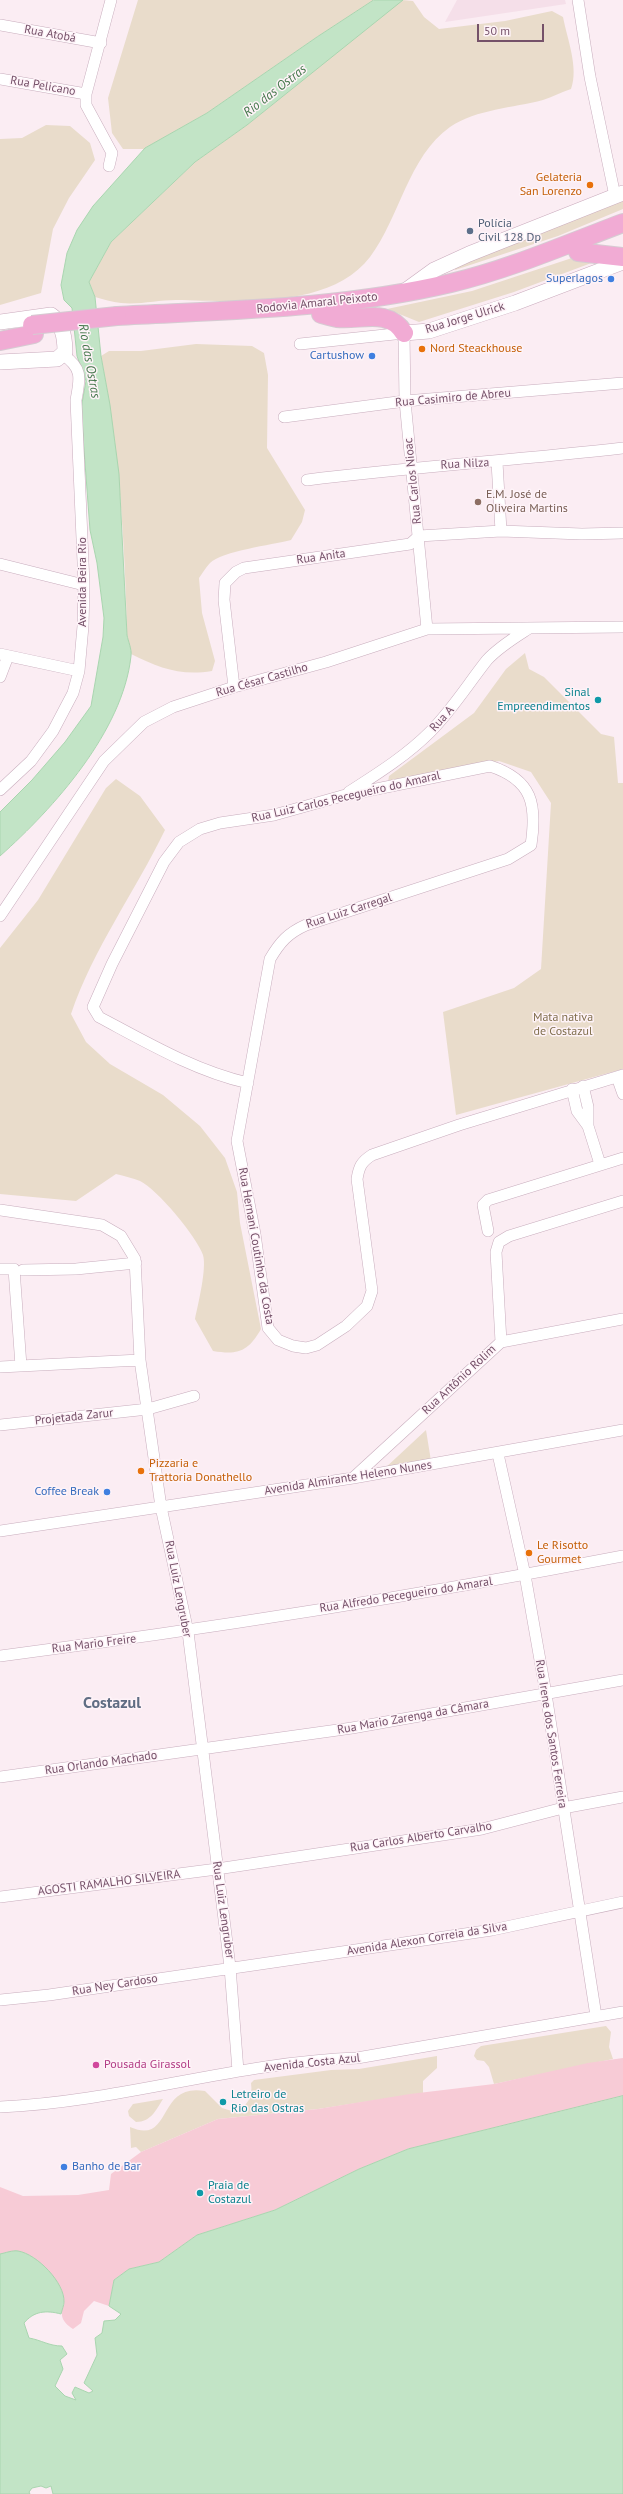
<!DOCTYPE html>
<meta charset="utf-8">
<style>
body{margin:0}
#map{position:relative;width:623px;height:2494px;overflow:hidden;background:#fbedf3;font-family:"PT Sans",sans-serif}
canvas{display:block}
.scale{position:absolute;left:477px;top:24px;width:67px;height:18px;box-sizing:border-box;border:2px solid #755169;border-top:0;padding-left:5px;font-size:12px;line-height:14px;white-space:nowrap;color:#755169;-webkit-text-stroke:3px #fef3f8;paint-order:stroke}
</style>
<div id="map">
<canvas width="623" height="2494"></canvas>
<div class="scale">50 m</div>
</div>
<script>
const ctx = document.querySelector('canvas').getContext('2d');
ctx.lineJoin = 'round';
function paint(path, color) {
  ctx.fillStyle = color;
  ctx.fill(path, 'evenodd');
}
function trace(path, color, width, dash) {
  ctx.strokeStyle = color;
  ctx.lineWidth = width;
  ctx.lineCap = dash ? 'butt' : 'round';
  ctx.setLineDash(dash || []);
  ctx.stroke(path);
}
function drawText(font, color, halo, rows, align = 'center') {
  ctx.font = font + ' "PT Sans",sans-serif';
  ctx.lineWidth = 3;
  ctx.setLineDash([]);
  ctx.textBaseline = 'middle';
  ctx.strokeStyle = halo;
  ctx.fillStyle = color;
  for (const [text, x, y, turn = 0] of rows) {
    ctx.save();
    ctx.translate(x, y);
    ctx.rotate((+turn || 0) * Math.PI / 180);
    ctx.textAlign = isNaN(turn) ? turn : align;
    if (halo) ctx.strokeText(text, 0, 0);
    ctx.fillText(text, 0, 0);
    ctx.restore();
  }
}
paint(new Path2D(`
 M 457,0 L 565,0 L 566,4 L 445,22 Z`), '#f5dfe9');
paint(new Path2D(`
 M 138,0 L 374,0 L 317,37 L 207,113 L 144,149 L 123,149 L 112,133 L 108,98 Z
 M 402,0 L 413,1 L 424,17 L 439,29 L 505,21 L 552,11 L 563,17 C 567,38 579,68 571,89 C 562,92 552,97 543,100 C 513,108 477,109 450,127 C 408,157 400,217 370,257 C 330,310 234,301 176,300 C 158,300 139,305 121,303 C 112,302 103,299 95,297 L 89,282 L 111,242 L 195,162 L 247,125 Z
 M 46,125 L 70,126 L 90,143 L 95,160 L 69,198 L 53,229 L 41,293 L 0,305 L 0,139 L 22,138 Z
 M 623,199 L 623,209 L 558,236 L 455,270 L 454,264 Z
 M 578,256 L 602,259 L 514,292 L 419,322 L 387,309 L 472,291 Z
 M 196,344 L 252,346 L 264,353 L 268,375 L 267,448 L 305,510 L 302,522 L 291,540 C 271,545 223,551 210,563 C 206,567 202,574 199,578 L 202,613 L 215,661 L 212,671 C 180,676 159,668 131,654 L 127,635 C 125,541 119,448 101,356 L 109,351 L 141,351 Z
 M 525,653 L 529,669 L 544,677 L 601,734 L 614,737 L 618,783 L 623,783 L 623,1069 L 456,1115 L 443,1012 L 514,988 L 541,969 L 551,803 L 531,772 L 499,761 L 388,782 L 389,776 L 474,713 L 506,669 Z
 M 116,779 L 140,796 L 165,830 C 135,892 93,949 71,1014 L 86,1042 L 110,1064 L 163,1095 L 200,1126 L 225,1158 L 237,1192 L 240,1223 L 261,1329 C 248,1352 238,1355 213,1351 L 195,1319 C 198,1305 207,1268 203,1255 C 197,1237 157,1189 140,1181 C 133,1178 124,1176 116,1174 L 76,1201 L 0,1194 L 0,948 L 38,900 L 106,788 Z
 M 426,1430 L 431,1461 L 383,1470 Z
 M 606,2026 L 611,2032 L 609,2047 L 613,2059 L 494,2084 L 489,2067 L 484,2061 L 477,2060 L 474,2056 L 476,2050 L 481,2046 Z
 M 437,2056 L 437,2068 L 423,2081 L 423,2093 L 318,2109 L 218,2119 L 141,2152 L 136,2147 L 131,2148 L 130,2127 C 173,2146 156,2082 205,2091 L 222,2108 L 235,2112 C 248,2106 253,2096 251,2083 L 254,2080 L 331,2070 L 359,2069 Z
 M 163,2099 C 156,2110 151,2122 136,2122 L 129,2116 L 128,2111 L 133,2104 Z`), '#e9dccb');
paint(new Path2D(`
 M 623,2058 L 623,2096 L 408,2149 L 359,2169 L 275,2210 L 197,2235 L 159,2262 L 129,2269 L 114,2280 L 109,2306 L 94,2301 L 84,2311 L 81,2323 L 73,2329 C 61,2321 60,2315 64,2302 L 18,2251 L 0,2254 L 0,2187 L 23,2196 L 78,2195 L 109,2190 L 111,2174 L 141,2152 L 218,2119 L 318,2109 L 410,2094 L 494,2084 L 588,2063 Z`), '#f7cbd6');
const water = new Path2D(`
 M 374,0 L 403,0 L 247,125 L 195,162 L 111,242 L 89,282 L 95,297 L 101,356 L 110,405 L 119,474 L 127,635 C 128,641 132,649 131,656 C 123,731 54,808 0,856 L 0,812 L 32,780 L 65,742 L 91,706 L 103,637 L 104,618 L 97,563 L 90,530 L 81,409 L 86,381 L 77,356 L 72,308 L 64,300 L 61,285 L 67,253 L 77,230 L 93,206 L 145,148 L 207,113 L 317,37 Z
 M 623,2096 L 623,2494 L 53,2494 L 51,2486 L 46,2488 L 41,2486 L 32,2488 L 29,2492 L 30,2494 L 0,2494 L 0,2254 C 5,2253 13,2250 18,2251 C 37,2254 65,2283 64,2302 C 64,2305 62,2310 61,2314 C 46,2310 34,2311 24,2323 L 29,2338 C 41,2340 49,2346 62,2346 L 67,2354 L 60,2360 L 63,2369 L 55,2386 L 65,2396 L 76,2400 L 72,2393 L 75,2387 L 89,2393 L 93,2391 L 84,2383 L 97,2355 L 95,2338 L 102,2333 L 104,2321 L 115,2320 L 121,2314 L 109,2306 L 114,2280 L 129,2269 L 159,2262 L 197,2235 L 275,2210 L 359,2169 L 408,2149 Z`);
paint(water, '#c2e4c6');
trace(water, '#a9d5af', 1);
const minor = new Path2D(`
 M 578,0 L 590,77 L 615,196
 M 0,25 L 101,43
 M 0,79 L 86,94
 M 109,166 L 112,153 L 86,105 L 86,94 L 111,0
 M 300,344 L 404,333 L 405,401 L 427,629
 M 284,417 L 405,401 L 623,383
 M 497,462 L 501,531
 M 307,480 C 412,467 518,460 623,448
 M 0,564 L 84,585
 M 0,654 L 79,671
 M 0,677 L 8,656
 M 234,687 L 224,600 L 225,583 L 236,572 L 244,568 L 410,544 L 419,536 L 501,531 L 582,534 L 623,533
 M 0,790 L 31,761 L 53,731 L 73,693 L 79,671 L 83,626 L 84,585 L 76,400 C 80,379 83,368 63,355
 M 349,792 C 377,774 406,756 430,732 C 452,710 468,684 487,660 C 499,647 514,638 528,629
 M 0,916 L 104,761 L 144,722 L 173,707 L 234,687 L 326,662 L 427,629 L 623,627
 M 617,1077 L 623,1094
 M 248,1083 C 195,1071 146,1042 99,1017 L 93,1007 L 112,964 L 164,862 L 179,842 L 200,829 L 220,823 L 274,815 L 342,796 L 490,766 C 533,780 537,805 531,845 L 508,859 L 306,925 C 288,933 280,942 270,959 L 237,1141 L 255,1234 L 268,1328 L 278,1340 L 293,1346 L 306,1348 L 317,1345 L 346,1326 L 367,1306 L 372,1291 L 357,1179 C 359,1167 361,1162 372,1155 L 459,1125 L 623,1075
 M 583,1086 L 588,1107 L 588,1126
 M 572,1089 L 577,1111 L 588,1126 L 600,1164
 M 0,1210 L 102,1225 L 121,1236 L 135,1259 L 140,1360 L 161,1507 L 188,1632 L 230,1967 L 238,2071
 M 488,1231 L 483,1205 L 488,1200 L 623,1158
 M 0,1269 L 14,1269 L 21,1366
 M 23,1270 L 76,1269 L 136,1263
 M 501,1342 L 623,1319
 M 0,1367 L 140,1360
 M 0,1425 L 148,1409 L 194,1396
 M 498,1454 L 525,1575 L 546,1694 L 596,2016
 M 353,1478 L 501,1342 L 496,1252 L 499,1242 L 509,1236 L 623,1201
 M 0,1531 L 353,1478 L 623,1430
 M 0,1656 C 209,1629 416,1596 623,1556
 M 0,1777 L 352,1728 L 623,1680
 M 0,1897 L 217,1869 L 482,1829 L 563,1808 L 623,1797
 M 0,2000 L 49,1995 L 492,1930 L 623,1902
 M 0,2107 C 120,2102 236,2062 357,2058 L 623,2012`);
const secondary = new Path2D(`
 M 405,291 L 434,270 L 469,254 L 623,193
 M 0,322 L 51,315 C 63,323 65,339 65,352 L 57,359 L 0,362
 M 404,333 L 429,331 L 515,303 L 623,262`);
const trunk = new Path2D(`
 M 578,252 L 623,257
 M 321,314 C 326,315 332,317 337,318 C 360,321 388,307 404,333
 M 117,316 C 229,310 341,309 451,283 C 510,269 567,244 623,223
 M 0,341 L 34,334`);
trace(minor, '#c8adbd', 12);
trace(secondary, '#c9aabc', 16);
trace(trunk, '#d6cbd2', 20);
trace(minor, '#fff', 11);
trace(secondary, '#fff', 15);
trace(trunk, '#f1abd4', 18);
const trunkBridge = new Path2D(`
 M 32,325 L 117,316`);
trace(trunkBridge, '#d6cbd2', 20, []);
trace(trunkBridge, '#f1abd4', 18);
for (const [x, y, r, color] of [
 [590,185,4,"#e8710a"],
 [470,231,4,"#5c6f8a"],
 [611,279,4,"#3f7fe0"],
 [422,349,4,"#e8710a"],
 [372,356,4,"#3f7fe0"],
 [478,502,4,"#8d6e63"],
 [598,700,4,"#0f9aa8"],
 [141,1471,4,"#e8710a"],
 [107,1492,4,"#3f7fe0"],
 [529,1553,4,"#e8710a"],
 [96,2065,4,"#d1479c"],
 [223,2102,4,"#0f9aa8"],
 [64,2167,4,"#3f7fe0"],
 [200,2193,4,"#0f9aa8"]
]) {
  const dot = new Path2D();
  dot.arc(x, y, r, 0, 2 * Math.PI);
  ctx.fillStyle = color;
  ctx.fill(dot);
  trace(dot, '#fef3f8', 1.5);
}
drawText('12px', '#755169', '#fef3f8', [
 ["Rua Atobá",50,34,10],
 ["Rua Pelicano",43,86,10],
 ["Rodovia Amaral Peixoto",317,303,-6],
 ["Rua Jorge Ulrick",465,318,-17],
 ["Rua Casimiro de Abreu",453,398,-5],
 ["Rua Nilza",465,464,-3],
 ["Rua Carlos Nioac",413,481,-96],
 ["Rua Anita",321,557,-8],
 ["Avenida Beira Rio",83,582,-90],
 ["Rua César Castilho",262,680,-16],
 ["Rua A",442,719,-48],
 ["Rua Luiz Carlos Pecegueiro do Amaral",346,797,-13],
 ["Rua Luiz Carregal",349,911,-18],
 ["Rua Hernani Coutinho da Costa",256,1246,80],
 ["Rua Antônio Rolim",459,1380,-43],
 ["Projetada Zarur",74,1417,-6],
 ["Avenida Almirante Heleno Nunes",348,1478,-9],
 ["Rua Luiz Lengruber",178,1589,79],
 ["Rua Alfredo Pecegueiro do Amaral",406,1595,-9],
 ["Rua Mario Freire",94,1644,-7],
 ["Rua Mario Zarenga da Câmara",413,1717,-10],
 ["Rua Irene dos Santos Ferreira",551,1734,81],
 ["Rua Orlando Machado",101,1763,-8],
 ["Rua Carlos Alberto Carvalho",421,1837,-9],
 ["AGOSTI RAMALHO SILVEIRA",109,1883,-7],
 ["Rua Luiz Lengruber",223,1910,82],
 ["Avenida Alexon Correia da Silva",427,1939,-9],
 ["Rua Ney Cardoso",115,1985,-9],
 ["Avenida Costa Azul",312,2063,-6]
]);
drawText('12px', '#c56008', '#fef3f8', [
 ["Gelateria",582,178,"right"],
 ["San Lorenzo",582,192,"right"],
 ["Nord Steackhouse",430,349],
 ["Pizzaria e",149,1464],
 ["Trattoria Donathello",149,1478],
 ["Le Risotto",537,1546],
 ["Gourmet",537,1560]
], 'left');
drawText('12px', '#4e5e75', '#fef3f8', [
 ["Polícia",478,224],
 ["Civil 128 Dp",478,238]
], 'left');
drawText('12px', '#366cbe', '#fef3f8', [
 ["Superlagos",603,279],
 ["Cartushow",364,356],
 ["Coffee Break",99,1492],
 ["Banho de Bar",72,2167,"left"]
], 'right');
drawText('12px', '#785e54', '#fef3f8', [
 ["E.M. José de",486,495],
 ["Oliveira Martins",486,509]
], 'left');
drawText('12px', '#0d838f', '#fef3f8', [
 ["Sinal",590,693,"right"],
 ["Empreendimentos",590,707,"right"],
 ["Letreiro de",231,2095],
 ["Rio das Ostras",231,2109],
 ["Praia de",208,2186],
 ["Costazul",208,2200]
], 'left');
drawText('12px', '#806f4d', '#fef3f8', [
 ["Mata nativa",563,1018],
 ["de Costazul",563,1032]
]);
drawText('12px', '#b23c85', '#fef3f8', [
 ["Pousada Girassol",104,2065]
], 'left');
drawText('italic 13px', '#45784c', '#fef3f8', [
 ["Rio das Ostras",275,91,-38],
 ["Rio das Ostras",89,361,80]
]);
drawText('bold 16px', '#606d83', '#fef3f8', [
 ["Costazul",112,1703]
]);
</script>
